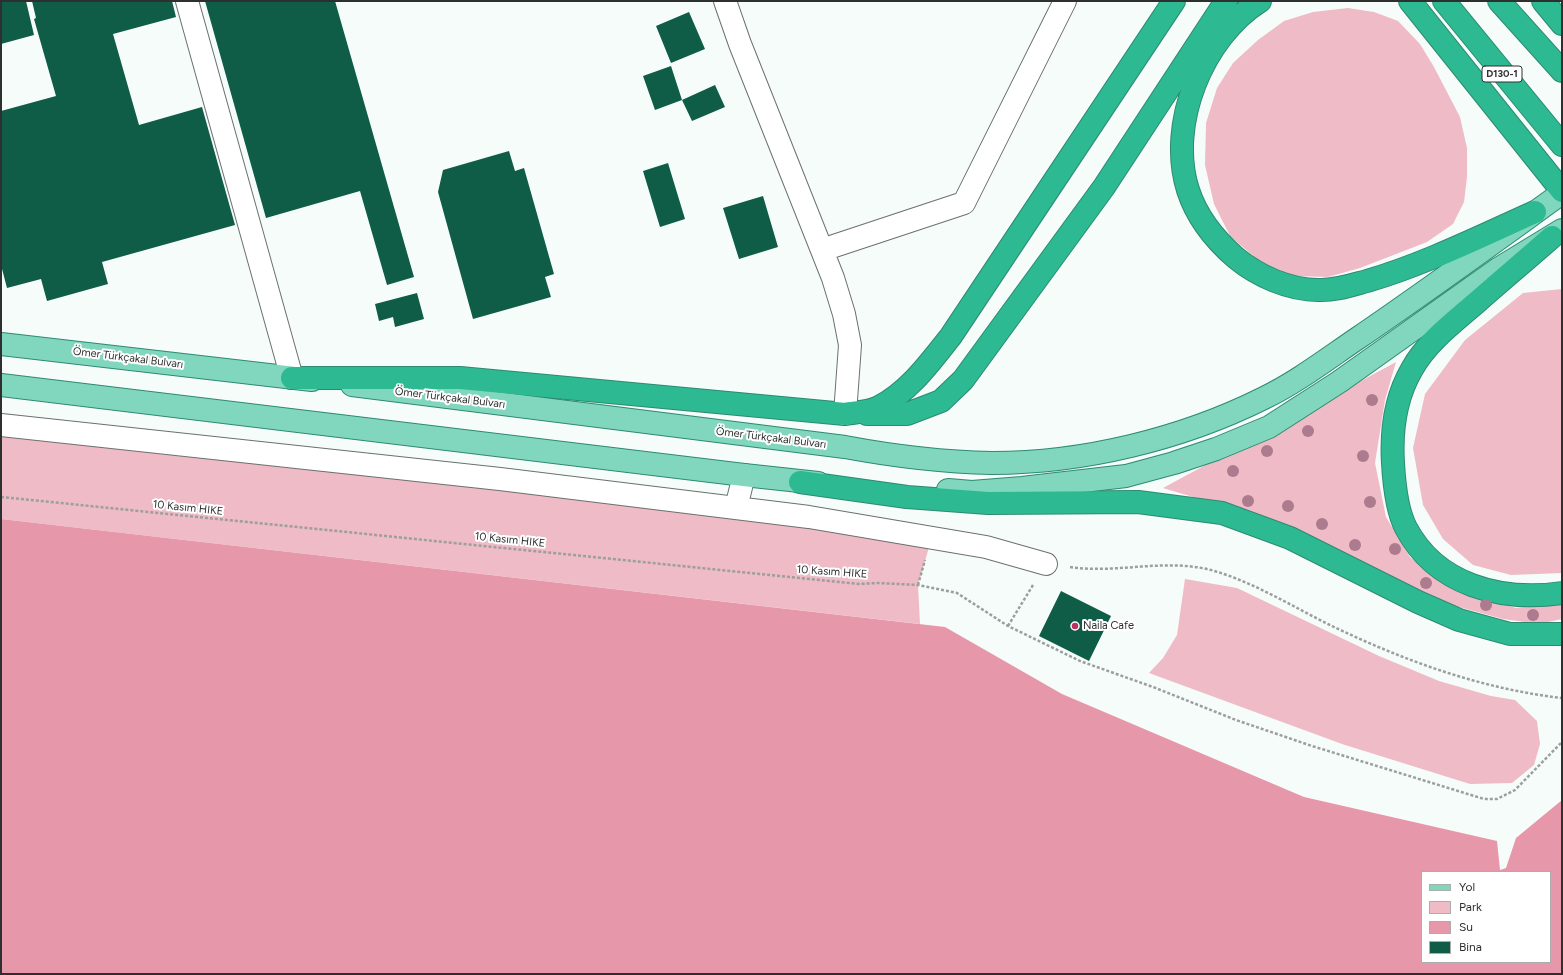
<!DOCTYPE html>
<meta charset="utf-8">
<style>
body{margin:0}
#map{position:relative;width:1563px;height:975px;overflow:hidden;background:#f6fcfa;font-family:Figtree,sans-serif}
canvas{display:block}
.frame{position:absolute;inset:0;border:2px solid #2e302f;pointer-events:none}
.legend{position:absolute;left:1421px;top:871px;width:130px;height:92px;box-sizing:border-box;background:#fff;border:1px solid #abacac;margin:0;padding:5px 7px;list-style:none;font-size:12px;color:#2e302f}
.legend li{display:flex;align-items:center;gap:8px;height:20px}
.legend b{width:20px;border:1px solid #abacac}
</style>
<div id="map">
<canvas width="1563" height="975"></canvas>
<div class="frame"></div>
<ul class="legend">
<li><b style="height:5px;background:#81d6be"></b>Yol</li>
<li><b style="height:11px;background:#efbbc6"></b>Park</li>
<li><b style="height:11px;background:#e797aa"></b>Su</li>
<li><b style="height:11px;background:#0f5c47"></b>Bina</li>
</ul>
</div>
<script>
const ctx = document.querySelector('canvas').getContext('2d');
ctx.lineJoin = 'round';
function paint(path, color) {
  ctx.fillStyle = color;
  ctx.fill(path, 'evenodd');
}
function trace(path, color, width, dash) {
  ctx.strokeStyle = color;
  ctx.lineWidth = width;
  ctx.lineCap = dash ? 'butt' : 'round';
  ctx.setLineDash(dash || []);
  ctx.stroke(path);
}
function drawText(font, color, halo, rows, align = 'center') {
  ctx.font = font + ' Figtree,sans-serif';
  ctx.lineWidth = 4;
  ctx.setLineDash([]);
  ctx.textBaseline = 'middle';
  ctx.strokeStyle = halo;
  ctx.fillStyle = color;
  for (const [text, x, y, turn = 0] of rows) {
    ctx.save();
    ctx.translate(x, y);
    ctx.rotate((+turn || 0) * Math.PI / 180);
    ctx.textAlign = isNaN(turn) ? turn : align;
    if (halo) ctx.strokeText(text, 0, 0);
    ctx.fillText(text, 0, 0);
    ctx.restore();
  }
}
paint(new Path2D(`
 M 1348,8 L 1374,12 L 1398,21 L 1420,44 L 1434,67 L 1460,117 L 1467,148 L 1467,177 L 1464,202 L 1453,224 L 1427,242 L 1360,268 L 1328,277 L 1292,276 L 1258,260 L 1230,236 L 1214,204 L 1205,165 L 1206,123 L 1217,88 L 1233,63 L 1258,40 L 1284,21 L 1313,12 Z
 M 1562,289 L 1562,573 L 1511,575 L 1473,565 L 1443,539 L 1423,505 L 1413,448 L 1425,394 L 1465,340 L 1523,293 Z
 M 1396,362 L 1385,400 L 1375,463 L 1386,517 L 1410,557 L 1447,586 L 1516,608 L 1562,601 L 1562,619 L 1539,624 L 1503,619 L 1448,604 L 1263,518 L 1163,488 Z
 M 1,423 L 932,537 L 918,585 L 920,624 L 1,519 Z
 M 1185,579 L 1237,588 L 1379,656 L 1439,681 L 1491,696 L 1515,700 L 1537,721 L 1540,744 L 1534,765 L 1512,783 L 1470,784 L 1342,744 L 1149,673 L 1163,658 L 1177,635 Z`), '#efbbc6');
paint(new Path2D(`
 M 1,519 L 945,627 L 1062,694 L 1304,797 L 1497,841 L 1500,870 L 1506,868 L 1516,838 L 1562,800 L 1562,974 L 1,974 ZM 1422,872 L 1550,872 L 1550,962 L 1422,962 Z`), '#e797aa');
paint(new Path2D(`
 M 1,1 L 26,1 L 34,35 L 1,44 Z
 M 32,1 L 172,1 L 176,17 L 113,34 L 139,125 L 202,107 L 235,225 L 102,262 L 108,284 L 47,301 L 41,279 L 7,288 L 1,265 L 1,111 L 56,96 L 34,19 L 36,18 Z
 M 205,1 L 335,1 L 414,277 L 387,285 L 360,191 L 266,218 Z
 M 689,12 L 705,49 L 671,63 L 656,26 Z
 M 671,66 L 682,100 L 655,110 L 643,76 Z
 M 715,85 L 725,107 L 692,121 L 682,100 Z
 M 509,151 L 515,171 L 524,168 L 554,274 L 545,277 L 551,297 L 473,319 L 438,192 L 443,170 Z
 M 668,163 L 685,219 L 660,227 L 643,171 Z
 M 763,196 L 778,247 L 739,259 L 723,208 Z
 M 417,293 L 424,319 L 395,327 L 393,317 L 379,321 L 375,304 Z
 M 1061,591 L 1111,616 L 1089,661 L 1039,636 Z`), '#0f5c47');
const minor = new Path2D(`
 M 187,1 L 292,378
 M 725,1 L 740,44 L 833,278 L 844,314 L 850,345 L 845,414
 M 822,250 L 964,203 L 1065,1
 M 1,425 L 500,479 L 809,517 L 986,547 L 1046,564
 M 736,508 L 744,475`);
const major = new Path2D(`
 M 1,344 L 312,380
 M 1,385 L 744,475 L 818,483
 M 352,385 L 845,447 C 893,456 942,462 992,463 C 1083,463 1182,439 1264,398 C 1297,382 1327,359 1358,338 C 1427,291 1494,242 1562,193
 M 948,490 L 972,492 L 1022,488 L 1126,476 L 1174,463 L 1216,449 L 1269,427 L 1339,382 L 1498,269 L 1562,230`);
const highway = new Path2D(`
 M 1260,1 C 1203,37 1167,124 1188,190 C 1197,218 1214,239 1236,258 C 1258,276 1289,290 1318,290 C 1335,291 1352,285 1367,281 C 1425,264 1479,237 1535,212
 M 1410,1 L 1562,191
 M 1444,1 L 1562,145
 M 1499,1 L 1562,71
 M 1543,1 L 1562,24
 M 1552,237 C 1527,259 1502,280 1477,302 C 1454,322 1427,342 1412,369 C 1395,398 1391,430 1393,463 C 1394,481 1397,511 1406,528 C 1436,585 1501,602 1562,593
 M 292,378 L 460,378 L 845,414 C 855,412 870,412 879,407 C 909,392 931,361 951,336 L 1174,1
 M 867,414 L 907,414 L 941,401 L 963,380 L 1104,187 L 1226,1
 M 800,482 L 907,497 L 988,503 L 1138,502 L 1222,513 L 1290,538 L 1418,602 L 1459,620 L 1510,634 L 1562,634`);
trace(minor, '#6b716f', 24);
trace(major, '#2d8a70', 24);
trace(highway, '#2d8a70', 24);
trace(new Path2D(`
 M 1,497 L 859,584 L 877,583 L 918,585 L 957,593 L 1008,626 L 1080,661 L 1153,687 L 1236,720 L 1312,746 L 1484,799 L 1497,799 L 1515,790 L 1562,742
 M 1070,567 C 1117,574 1164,558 1211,570 C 1254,582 1293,607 1332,626 C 1405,661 1482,689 1562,698
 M 918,585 L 925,560
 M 1008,626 L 1033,585`), '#9b9f9d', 2.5, [3, 2]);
trace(minor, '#fff', 22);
trace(major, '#81d6be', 22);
trace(highway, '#2dba93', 22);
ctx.fillStyle = '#ac7b8e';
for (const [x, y] of [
 [1372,400],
 [1308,431],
 [1267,451],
 [1363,456],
 [1233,471],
 [1248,501],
 [1370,502],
 [1288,506],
 [1322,524],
 [1355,545],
 [1395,549],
 [1426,583],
 [1486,605],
 [1533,615]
]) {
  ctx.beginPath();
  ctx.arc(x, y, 6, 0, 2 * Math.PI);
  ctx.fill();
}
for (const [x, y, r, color] of [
 [1075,626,4,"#bd3062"]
]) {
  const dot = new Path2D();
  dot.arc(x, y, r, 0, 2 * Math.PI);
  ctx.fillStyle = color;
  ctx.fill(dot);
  trace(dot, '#fff', 1.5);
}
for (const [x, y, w] of [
 [1502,74,40]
]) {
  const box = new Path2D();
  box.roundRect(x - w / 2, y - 8, w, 16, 3);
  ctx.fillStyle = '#fff';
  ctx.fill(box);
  trace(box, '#2e302f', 1);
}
drawText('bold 10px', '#2e302f', null, [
 ["D130-1",1502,74]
]);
drawText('11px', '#2e302f', '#fff', [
 ["Ömer Türkçakal Bulvarı",128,358,7],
 ["Ömer Türkçakal Bulvarı",450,398,7],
 ["Ömer Türkçakal Bulvarı",771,438,7],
 ["10 Kasım HIKE",188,508,6],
 ["10 Kasım HIKE",510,540,6],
 ["10 Kasım HIKE",832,572,4]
]);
drawText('11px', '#2e302f', '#fff', [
 ["Naila Cafe",1083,626]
], 'left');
</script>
